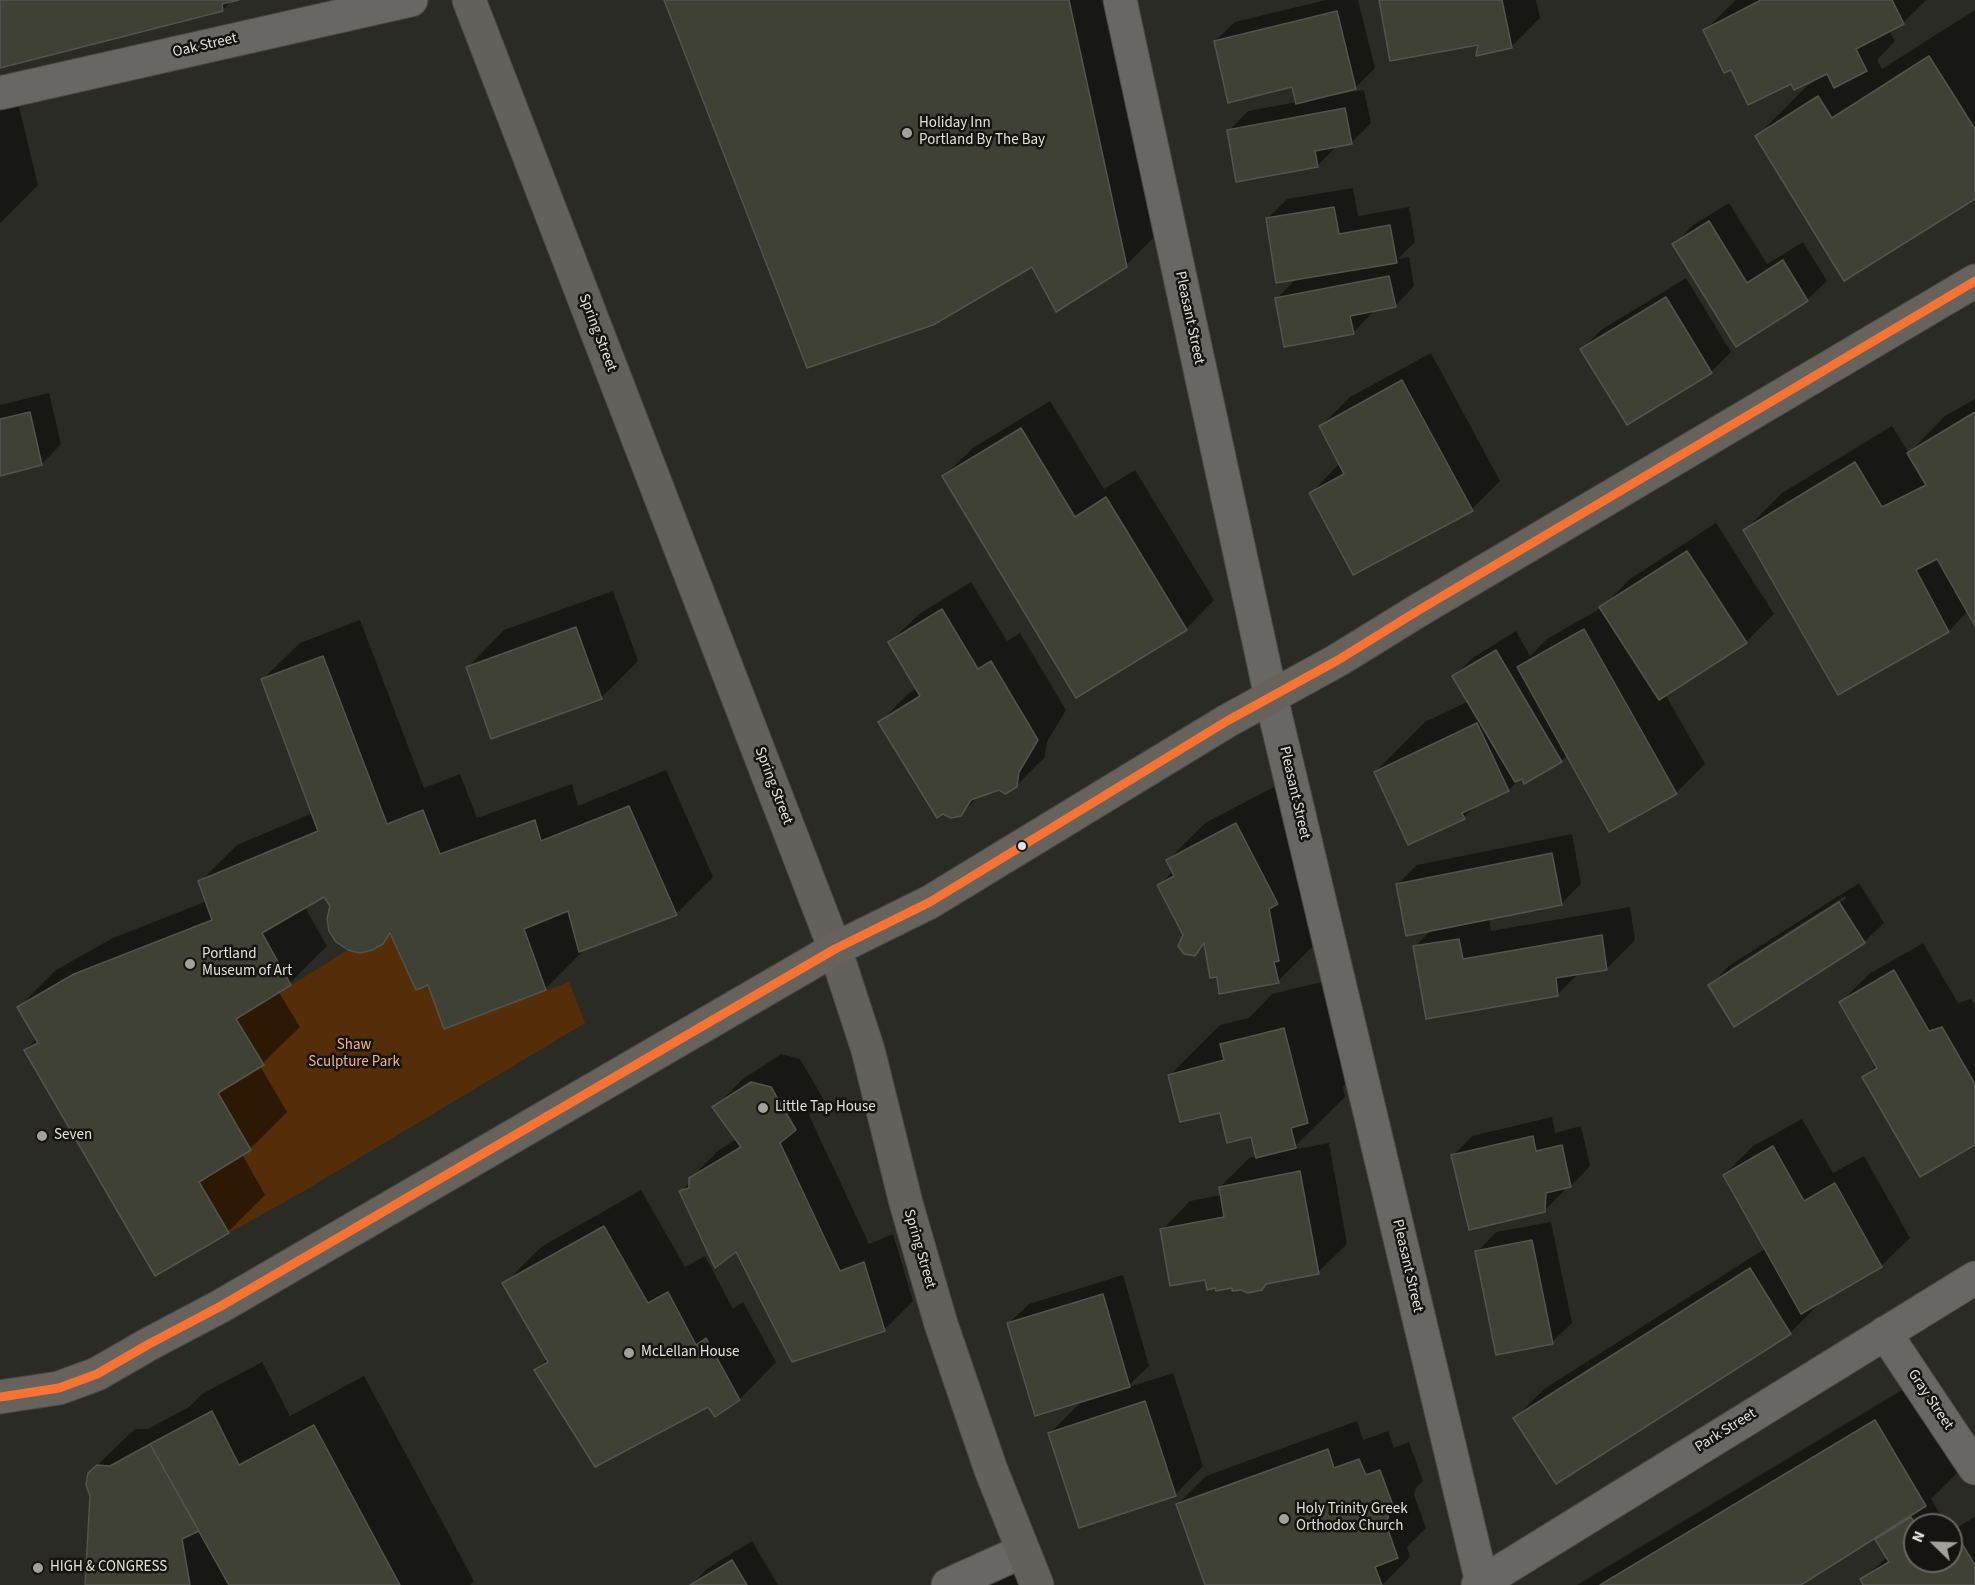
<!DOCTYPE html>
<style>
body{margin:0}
#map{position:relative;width:1975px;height:1585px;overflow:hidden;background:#2b2b26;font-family:"Source Sans 3",sans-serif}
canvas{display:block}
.north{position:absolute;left:1903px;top:1513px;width:60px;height:60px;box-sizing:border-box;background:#151410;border:2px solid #676662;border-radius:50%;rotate:293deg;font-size:16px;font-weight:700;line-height:24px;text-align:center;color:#e3e1dc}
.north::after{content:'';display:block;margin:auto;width:21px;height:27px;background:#a3a19c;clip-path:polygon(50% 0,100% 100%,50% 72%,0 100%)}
</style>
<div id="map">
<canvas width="1975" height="1585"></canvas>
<div class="north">N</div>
</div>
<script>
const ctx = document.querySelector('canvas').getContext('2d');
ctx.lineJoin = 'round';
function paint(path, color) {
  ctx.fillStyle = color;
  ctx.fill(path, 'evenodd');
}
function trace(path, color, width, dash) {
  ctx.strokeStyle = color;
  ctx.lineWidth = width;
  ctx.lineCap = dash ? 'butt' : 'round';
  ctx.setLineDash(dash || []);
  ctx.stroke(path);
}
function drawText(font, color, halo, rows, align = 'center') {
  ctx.font = font + ' "Source Sans 3",sans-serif';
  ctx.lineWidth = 5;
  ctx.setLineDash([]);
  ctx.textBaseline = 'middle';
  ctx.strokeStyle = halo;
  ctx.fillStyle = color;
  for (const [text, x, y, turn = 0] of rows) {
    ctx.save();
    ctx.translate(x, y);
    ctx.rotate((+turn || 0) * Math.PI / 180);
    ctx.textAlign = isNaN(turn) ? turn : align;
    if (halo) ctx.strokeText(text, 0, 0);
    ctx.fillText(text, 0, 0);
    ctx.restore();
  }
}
paint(new Path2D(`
 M 390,933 L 416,990 L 428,985 L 444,1029 L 569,982 L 585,1023 L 304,1191 L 229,1233 L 199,1182 L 251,1150 L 218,1093 L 264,1065 L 236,1019 L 348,950 C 367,955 381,950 390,933 Z`), '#552e09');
paint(new Path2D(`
 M 0,0 L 232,0 L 223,10 L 0,66 Z
 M 666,0 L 1114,0 L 1163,228 L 1126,265 L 1032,265 Z
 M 1326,0 L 1358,0 L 1375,68 L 1355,88 L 1336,92 L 1336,95 L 1364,90 L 1371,123 L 1351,143 L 1337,146 L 1317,166 L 1229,131 L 1248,111 L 1297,102 L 1293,86 L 1215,41 L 1235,22 Z
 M 1381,0 L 1536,0 L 1540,18 L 1511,47 L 1480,43 Z
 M 1736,0 L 1926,0 L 1903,23 L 1889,30 L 1895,41 L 1877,60 L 1882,69 L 1975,10 L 1975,197 L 1757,136 L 1807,86 L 1815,81 L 1814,79 L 1792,81 L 1731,68 L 1705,30 Z
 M 18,103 L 38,185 L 0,223 L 0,107 Z
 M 1353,188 L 1358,216 L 1409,207 L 1415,242 L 1398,259 L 1409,257 L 1414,286 L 1395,306 L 1372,310 L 1372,313 L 1353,333 L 1276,299 L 1297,278 L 1267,219 L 1287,199 Z
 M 1729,203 L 1767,264 L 1803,242 L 1827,281 L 1807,300 L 1736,345 L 1674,245 L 1693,225 Z
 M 1686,278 L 1731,352 L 1711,372 L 1627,423 L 1582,349 L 1601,330 Z
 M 1431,353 L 1500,481 L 1472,509 L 1311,493 L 1340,463 L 1321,426 L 1350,397 Z
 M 49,393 L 61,444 L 42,464 L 0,474 L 0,405 Z
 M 1975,399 L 1975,623 L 1968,611 L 1949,631 L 1839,693 L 1745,530 L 1782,493 L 1892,426 L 1909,453 L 1945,416 Z
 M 1050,401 L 1104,489 L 1135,470 L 1214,600 L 1186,629 L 944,476 L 973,448 Z
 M 1716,523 L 1774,614 L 1746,642 L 1665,694 L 1705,764 L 1676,793 L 1568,755 L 1561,761 L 1522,776 L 1509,790 L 1477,805 L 1464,817 L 1375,772 L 1425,722 L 1469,701 L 1454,676 L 1474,657 L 1516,631 L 1530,656 L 1547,639 L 1601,608 L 1630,579 Z
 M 971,582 L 1007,641 L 1020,633 L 1066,710 L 1047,742 L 1045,757 L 1016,786 L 999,788 L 980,795 L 960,815 L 880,722 L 909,693 L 917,688 L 890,642 L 919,614 Z
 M 613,591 L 638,661 L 601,698 L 468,667 L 504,630 Z
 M 360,620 L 424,788 L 460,774 L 477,818 L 572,784 L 578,806 L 666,770 L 713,877 L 676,914 L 581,949 L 582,952 L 545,989 L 428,983 L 392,933 L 382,943 L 331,906 L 324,895 L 304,906 L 327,946 L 290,983 L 278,991 L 300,1027 L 260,1066 L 287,1112 L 250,1149 L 242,1154 L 265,1195 L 228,1232 L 25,1050 L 37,1038 L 19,1007 L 56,970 L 113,938 L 207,901 L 200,882 L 237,845 L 313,813 L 263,679 L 300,643 Z
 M 1274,787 L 1314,866 L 1315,944 L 1278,981 L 1218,975 L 1206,943 L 1195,954 L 1159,885 L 1173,871 L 1168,860 L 1205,823 Z
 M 1572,834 L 1581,884 L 1561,904 L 1489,918 L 1491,931 L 1630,907 L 1635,940 L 1607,968 L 1579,973 L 1558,994 L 1415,947 L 1432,929 L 1398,884 L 1417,865 Z
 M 1859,883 L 1884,923 L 1864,942 L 1710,985 L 1729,966 ZM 1845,896 L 1846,899 L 1730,973 L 1730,969 Z
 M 1923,943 L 1958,1003 L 1971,999 L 1975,1007 L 1975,1143 L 1864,1077 L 1877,1064 L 1840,1003 L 1869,974 Z
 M 1334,979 L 1357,1072 L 1343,1087 L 1345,1097 L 1291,1150 L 1329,1143 L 1347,1244 L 1318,1272 L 1233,1286 L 1206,1278 L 1162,1230 L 1190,1201 L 1222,1195 L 1220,1187 L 1249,1158 L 1257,1157 L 1252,1136 L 1170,1075 L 1220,1025 L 1249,1018 L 1272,994 Z
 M 781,1054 L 800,1059 L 824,1100 L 809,1115 L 869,1244 L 893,1234 L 913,1301 L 884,1330 L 736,1249 L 681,1192 L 690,1182 L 690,1179 L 719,1150 L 737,1139 L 714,1108 L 743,1079 Z
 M 1552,1117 L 1555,1133 L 1581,1126 L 1590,1166 L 1571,1186 L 1564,1187 L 1564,1191 L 1544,1211 L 1453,1156 L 1472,1136 Z
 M 1802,1119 L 1833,1173 L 1864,1156 L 1910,1238 L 1881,1266 L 1818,1302 L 1819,1304 L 1790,1333 L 1515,1418 L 1544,1389 L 1766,1248 L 1724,1175 L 1753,1146 Z
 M 641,1190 L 685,1267 L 705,1256 L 733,1309 L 743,1302 L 776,1362 L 740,1399 L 715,1415 L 708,1405 L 536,1370 L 547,1359 L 504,1284 L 541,1247 Z
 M 1551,1222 L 1572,1323 L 1552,1342 L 1477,1252 L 1496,1232 Z
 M 1123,1275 L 1149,1366 L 1126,1388 L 1173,1373 L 1203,1466 L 1175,1495 L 1050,1433 L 1079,1404 L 1104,1396 L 1103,1393 L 1009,1323 L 1029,1304 Z
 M 262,1362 L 290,1416 L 364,1376 L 474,1581 L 470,1585 L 87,1585 L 92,1496 L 89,1473 L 135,1429 L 148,1429 L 189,1407 L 202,1394 Z
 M 1912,1384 L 1962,1468 L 1931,1499 L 1947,1525 L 1915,1525 L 1915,1561 L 1951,1561 L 1951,1531 L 1975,1517 L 1975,1585 L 1865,1585 L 1862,1580 L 1887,1557 L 1877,1539 L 1883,1533 L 1797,1585 L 1577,1585 Z
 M 1357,1421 L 1363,1440 L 1388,1431 L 1394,1448 L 1409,1442 L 1423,1481 L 1416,1488 L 1414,1495 L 1426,1528 L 1407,1547 L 1410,1557 L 1382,1585 L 1206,1585 L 1177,1505 L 1206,1476 Z
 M 752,1541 L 778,1585 L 691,1585 L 708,1568 Z
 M 1014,1566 L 1021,1585 L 968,1585 Z`), '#0007');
const building = new Path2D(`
 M 0,0 L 239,0 L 222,4 L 223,11 L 0,68 Z
 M 664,0 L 1069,0 L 1127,267 L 1056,312 L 1032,267 L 933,325 L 807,368 Z
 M 1379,0 L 1502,0 L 1512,48 L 1476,56 L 1478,45 L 1390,61 Z
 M 1761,0 L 1892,0 L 1904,24 L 1856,49 L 1867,71 L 1834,88 L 1827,74 L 1794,90 L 1791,84 L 1748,105 L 1731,70 L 1724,73 L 1703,30 Z
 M 1337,11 L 1356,89 L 1296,104 L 1292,87 L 1228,103 L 1214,41 Z
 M 1929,56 L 1975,129 L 1975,199 L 1844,281 L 1755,136 L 1818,96 L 1832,118 Z
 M 1345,108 L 1352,144 L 1315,151 L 1318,167 L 1236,182 L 1227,130 Z
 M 1334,207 L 1339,234 L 1390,225 L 1397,263 L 1276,283 L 1266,218 Z
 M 1709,221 L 1747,283 L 1783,260 L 1808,301 L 1736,347 L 1672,244 Z
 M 1389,276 L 1396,307 L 1350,316 L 1354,334 L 1284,347 L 1275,298 Z
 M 1666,297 L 1712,373 L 1627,425 L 1580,349 Z
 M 1402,380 L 1473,511 L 1353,575 L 1309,493 L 1344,474 L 1319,426 Z
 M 30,412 L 42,465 L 0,476 L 0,419 Z
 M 1975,412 L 1975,626 L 1937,559 L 1916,570 L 1949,632 L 1838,695 L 1743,530 L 1855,462 L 1882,507 L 1926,485 L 1907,453 Z
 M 1021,428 L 1075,517 L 1106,497 L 1187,630 L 1076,698 L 942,476 Z
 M 1687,551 L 1747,643 L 1659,700 L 1599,607 Z
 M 942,609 L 978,669 L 991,661 L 1038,740 L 1019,772 L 1017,787 L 1005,794 L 999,790 L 971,800 L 961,816 L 951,818 L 943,814 L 937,818 L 878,722 L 920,696 L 888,642 Z
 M 576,627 L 602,699 L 491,739 L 466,667 Z
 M 1584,629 L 1677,794 L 1609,832 L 1517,667 Z
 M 1496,650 L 1562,762 L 1524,784 L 1522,779 L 1515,782 L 1452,676 Z
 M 323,656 L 387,824 L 423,810 L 440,854 L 535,820 L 541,841 L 629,806 L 677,915 L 579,952 L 568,911 L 524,929 L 546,990 L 444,1029 L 428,985 L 416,990 L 390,933 L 383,944 L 372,950 L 360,953 L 348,950 L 336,942 L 329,931 L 327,919 L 330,906 L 324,897 L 262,933 L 291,985 L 236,1019 L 264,1065 L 218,1093 L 251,1150 L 199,1182 L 229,1233 L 155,1276 L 24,1050 L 38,1043 L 17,1007 L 74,974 L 212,920 L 198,881 L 318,831 L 261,679 Z
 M 1477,723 L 1509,791 L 1462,813 L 1465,819 L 1408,845 L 1374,772 Z
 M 1236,823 L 1278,904 L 1269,909 L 1279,961 L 1274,962 L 1279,983 L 1219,994 L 1217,977 L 1210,978 L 1204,943 L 1195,956 L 1184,954 L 1178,946 L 1183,935 L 1157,885 L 1174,876 L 1166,860 Z
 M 1552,853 L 1562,905 L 1406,936 L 1396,884 Z
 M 1839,902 L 1865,943 L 1734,1027 L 1708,985 Z
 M 1602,935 L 1607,970 L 1556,978 L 1558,996 L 1426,1019 L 1413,946 L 1459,939 L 1463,959 Z
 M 1894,970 L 1929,1031 L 1942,1027 L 1975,1084 L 1975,1145 L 1920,1177 L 1862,1077 L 1877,1068 L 1839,1002 Z
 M 1284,1028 L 1308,1123 L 1291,1128 L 1296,1148 L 1256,1158 L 1251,1137 L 1227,1143 L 1220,1113 L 1180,1122 L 1168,1075 L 1224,1060 L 1220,1044 Z
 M 751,1082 L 771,1087 L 796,1130 L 780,1143 L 840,1271 L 864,1262 L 885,1331 L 792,1362 L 736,1252 L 715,1268 L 679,1191 L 689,1188 L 689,1178 L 741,1147 L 712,1107 Z
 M 1533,1136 L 1536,1151 L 1562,1145 L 1571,1187 L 1546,1193 L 1545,1212 L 1469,1230 L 1451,1155 Z
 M 1773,1146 L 1804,1201 L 1835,1183 L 1882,1267 L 1801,1314 L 1723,1175 Z
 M 1300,1171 L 1319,1274 L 1266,1284 L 1262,1290 L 1248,1293 L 1241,1290 L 1232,1291 L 1232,1288 L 1216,1291 L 1215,1288 L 1207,1290 L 1205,1280 L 1170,1286 L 1160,1229 L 1224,1217 L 1219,1187 Z
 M 604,1226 L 648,1303 L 668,1292 L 696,1345 L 706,1338 L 740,1400 L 715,1417 L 708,1407 L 595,1467 L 534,1370 L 548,1362 L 502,1283 Z
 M 1532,1240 L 1553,1344 L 1496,1355 L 1475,1251 Z
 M 1750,1268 L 1791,1334 L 1556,1484 L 1513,1418 Z
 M 1103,1294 L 1130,1387 L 1035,1416 L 1007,1323 Z
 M 1145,1401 L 1176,1496 L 1079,1528 L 1048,1433 Z
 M 212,1411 L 239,1465 L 314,1425 L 400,1585 L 229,1585 L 150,1444 Z
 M 1875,1420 L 1926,1506 L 1801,1585 L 1600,1585 Z
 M 150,1444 L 199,1531 L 182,1539 L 190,1585 L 85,1585 L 90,1496 L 86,1485 L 88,1473 L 97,1465 L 110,1466 Z
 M 1328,1449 L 1334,1468 L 1359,1459 L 1366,1475 L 1380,1470 L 1395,1511 L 1389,1514 L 1386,1524 L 1398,1558 L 1375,1567 L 1382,1585 L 1205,1585 L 1176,1504 Z
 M 1911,1517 L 1916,1525 L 1915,1561 L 1951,1561 L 1951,1537 L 1956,1534 L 1975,1565 L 1975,1585 L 1863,1585 L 1860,1579 L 1889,1562 L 1875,1539 Z
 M 732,1560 L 747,1585 L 690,1585 Z`);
paint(building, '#404135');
trace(building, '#53544f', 1.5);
const street = new Path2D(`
 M 1120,0 L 1271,697 L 1482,1583
 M 0,93 L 411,0
 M 1885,1333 L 1975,1468
 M 948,1585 L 1023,1551
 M 1478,1585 L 1975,1278`);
const secondary = new Path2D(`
 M 469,0 L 835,949 L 868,1050 L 906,1203 L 941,1324 L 991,1470 L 1037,1585`);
const primary = new Path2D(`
 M 0,1397 L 59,1388 L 97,1374 L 149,1344 L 221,1306 L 835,949 L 930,902 L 1227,721 L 1338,660 L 1419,610 L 1975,281`);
trace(street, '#494844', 35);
trace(secondary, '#494844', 35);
trace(primary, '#494844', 35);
trace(street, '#686764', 33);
trace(secondary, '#62615b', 33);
trace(primary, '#67625b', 33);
trace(new Path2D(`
 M 0,1397 L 59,1388 L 97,1374 L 149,1344 L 221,1306 L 835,949 L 930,902 L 1227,721 L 1338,660 L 1419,610 L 1975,281`), '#f57335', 9);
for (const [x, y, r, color] of [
 [907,133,6,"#a3a19c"],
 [1022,846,5,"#e3e1dc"],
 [190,964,6,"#a3a19c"],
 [763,1108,6,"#a3a19c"],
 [42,1136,6,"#a3a19c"],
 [629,1353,6,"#a3a19c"],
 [1284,1519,6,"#a3a19c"],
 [38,1568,6,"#a3a19c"]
]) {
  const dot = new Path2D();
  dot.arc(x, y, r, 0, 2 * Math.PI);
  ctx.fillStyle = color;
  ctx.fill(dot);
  trace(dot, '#151410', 2);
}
drawText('15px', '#e3e1dc', '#151410', [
 ["Oak Street",205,46,-13],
 ["Pleasant Street",1189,318,78],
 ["Spring Street",597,333,69],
 ["Spring Street",773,786,69],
 ["Pleasant Street",1294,793,77],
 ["Spring Street",919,1249,74],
 ["Pleasant Street",1407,1266,77],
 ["Gray Street",1930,1400,56],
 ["Park Street",1726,1431,-32]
]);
drawText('15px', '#e3e1dc', '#151410', [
 ["Holiday Inn",919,124],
 ["Portland By The Bay",919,141],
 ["Portland",202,955],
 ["Museum of Art",202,972],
 ["Little Tap House",775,1108],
 ["Seven",54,1136],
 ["McLellan House",641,1353],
 ["Holy Trinity Greek",1296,1510],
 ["Orthodox Church",1296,1527],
 ["HIGH & CONGRESS",50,1568]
], 'left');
drawText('15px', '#f4b387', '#151410', [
 ["Shaw",354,1046],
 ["Sculpture Park",354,1063]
]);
</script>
